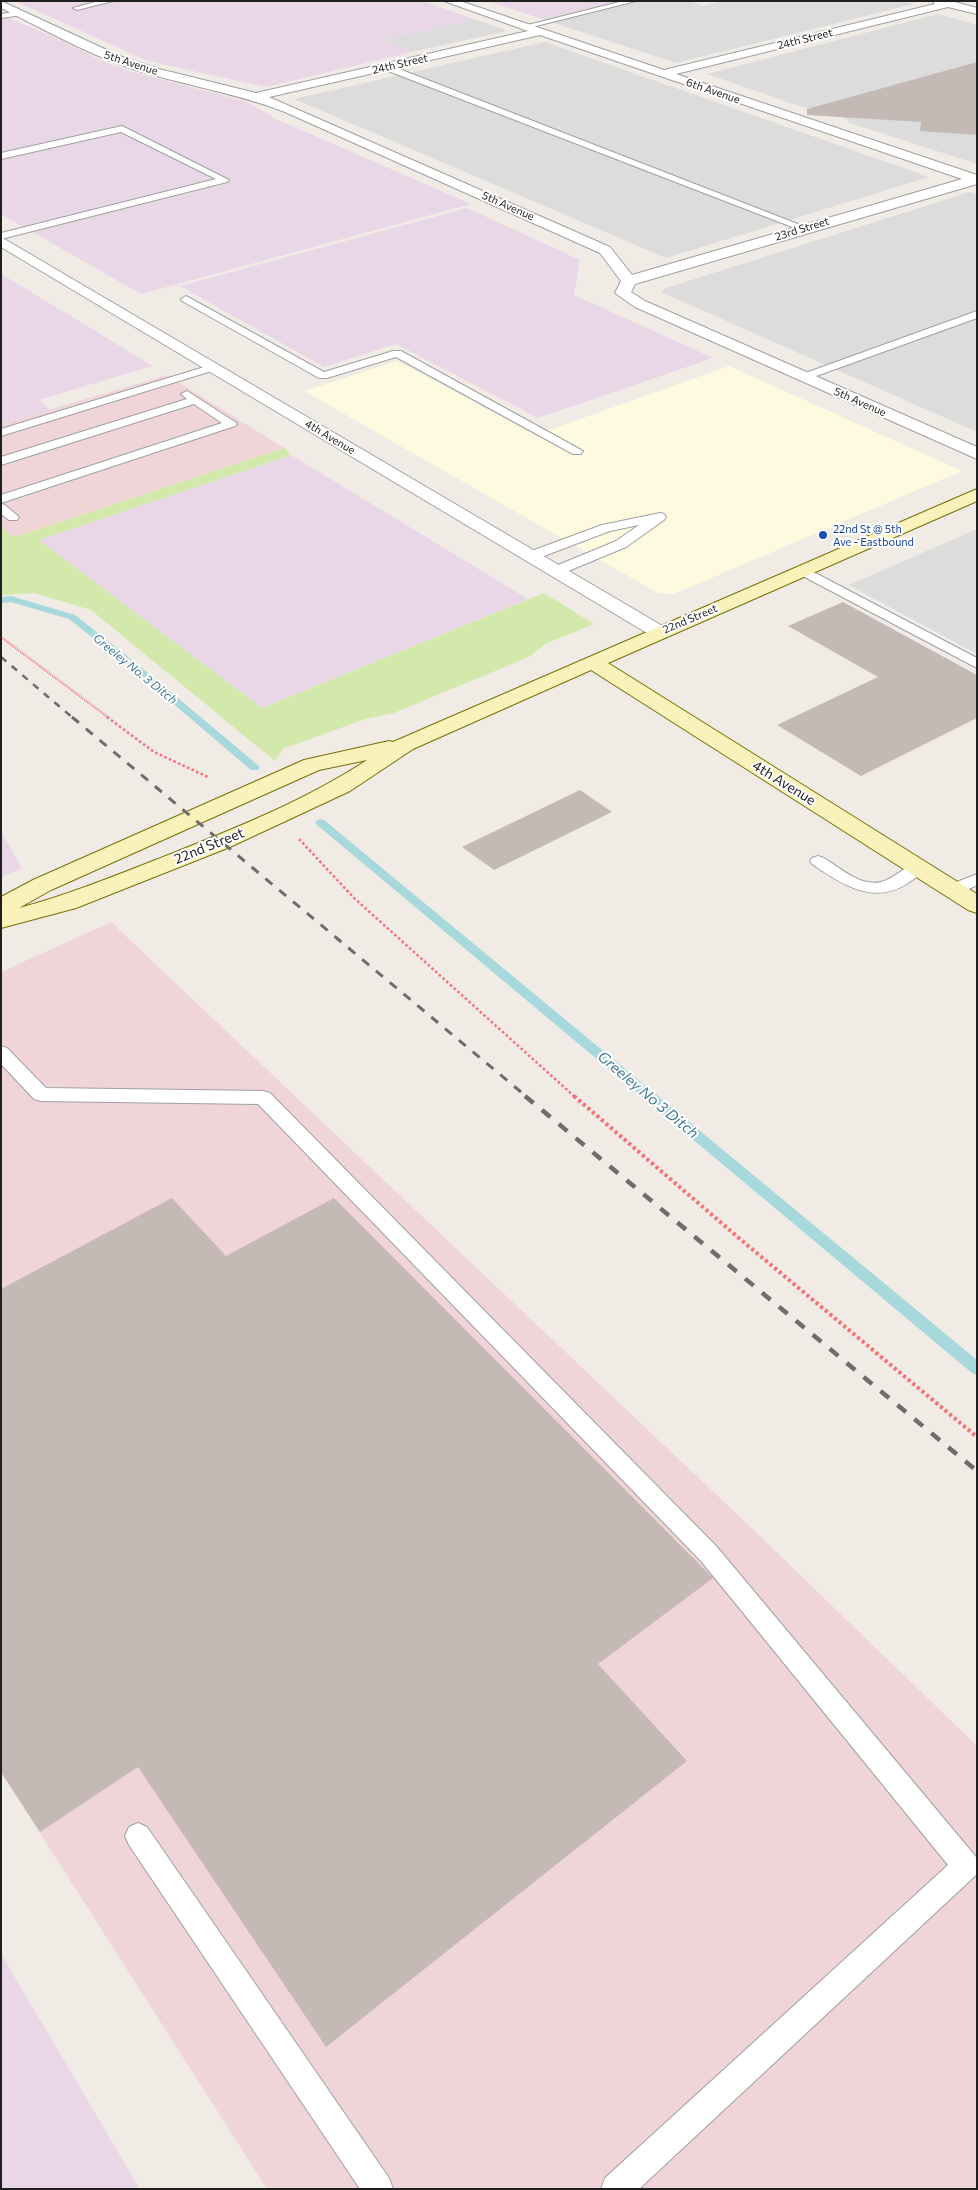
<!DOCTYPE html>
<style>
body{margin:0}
#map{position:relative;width:978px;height:2190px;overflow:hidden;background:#f0ebe5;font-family:Commissioner,sans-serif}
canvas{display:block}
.frame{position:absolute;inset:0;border:2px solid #1f1f1f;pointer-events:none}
</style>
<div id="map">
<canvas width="978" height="2190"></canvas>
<div class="frame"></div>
</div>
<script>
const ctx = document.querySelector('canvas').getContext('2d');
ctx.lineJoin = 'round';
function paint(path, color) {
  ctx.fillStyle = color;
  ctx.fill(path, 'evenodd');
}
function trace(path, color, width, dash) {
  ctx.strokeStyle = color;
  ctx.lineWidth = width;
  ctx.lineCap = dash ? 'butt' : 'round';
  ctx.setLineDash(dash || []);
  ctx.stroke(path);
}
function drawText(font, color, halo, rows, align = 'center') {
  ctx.font = font + ' Commissioner,sans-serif';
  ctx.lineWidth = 4;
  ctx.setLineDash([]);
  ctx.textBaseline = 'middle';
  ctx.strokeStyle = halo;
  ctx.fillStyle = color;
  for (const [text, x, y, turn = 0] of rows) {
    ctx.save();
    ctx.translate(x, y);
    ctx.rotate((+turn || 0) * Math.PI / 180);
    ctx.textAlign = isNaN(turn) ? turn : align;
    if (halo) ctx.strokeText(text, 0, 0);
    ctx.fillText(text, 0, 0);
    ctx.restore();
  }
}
paint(new Path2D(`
 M 622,1 L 689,1 L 703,6 L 723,1 L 904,1 L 914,4 L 676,63 L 542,19 Z
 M 938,14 L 977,25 L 977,164 L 850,123 L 845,118 L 802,107 L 707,74 Z
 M 474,19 L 505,30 L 503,32 L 416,51 L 383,40 Z
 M 545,42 L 929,177 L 666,258 L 294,99 Z
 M 970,192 L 977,194 L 977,432 L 661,292 L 666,288 Z
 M 977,528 L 977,654 L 849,585 L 977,529 Z`), '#dddcdc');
paint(new Path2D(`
 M 167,375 L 284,448 L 14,537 L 1,527 L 1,424 Z
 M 111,922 L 760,1536 L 977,1746 L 977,2189 L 267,2189 L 1,1772 L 1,972 Z`), '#f0d5d8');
paint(new Path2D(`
 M 15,1 L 422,1 L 474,19 L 384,40 L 416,51 L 266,87 L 148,61 Z
 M 487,1 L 622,1 L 542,19 Z
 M 1,15 L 52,36 L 102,61 L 132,72 L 245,101 L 276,119 L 471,204 L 141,294 L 1,214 Z
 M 467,208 L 580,260 L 574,295 L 713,358 L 538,418 L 396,344 L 324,367 L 180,286 Z
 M 1,274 L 94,330 L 152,366 L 39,400 L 50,410 L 1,424 Z
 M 291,455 L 528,599 L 262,708 L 38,540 Z
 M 1,832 L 22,868 L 1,877 Z
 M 1,1954 L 140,2189 L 1,2189 Z`), '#e9d7e8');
paint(new Path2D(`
 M 397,361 L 535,435 L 729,366 L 962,471 L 674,594 L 658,593 L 304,391 Z`), '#fefadf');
paint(new Path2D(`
 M 284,448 L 291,455 L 39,540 L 262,708 L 544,593 L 594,624 L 545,644 L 531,656 L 394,713 L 365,719 L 283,749 L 275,761 L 91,610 L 34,593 L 1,595 L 1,527 L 14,537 Z`), '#d3e9ac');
paint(new Path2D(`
 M 11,596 L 75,615 L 142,668 L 259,766 L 259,770 L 251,770 L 136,672 L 69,619 L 11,602 L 1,603 L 1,597 Z
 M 320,819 L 324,820 L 977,1360 L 977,1375 L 972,1373 L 316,824 L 315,822 Z`), '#a6d8dc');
paint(new Path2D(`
 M 977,62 L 977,135 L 920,131 L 921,122 L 807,115 L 807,109 Z
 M 843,602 L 977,675 L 977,718 L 861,776 L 777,725 L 878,677 L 788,626 Z
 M 580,790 L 612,812 L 494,870 L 462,847 Z
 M 172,1198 L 226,1256 L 334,1198 L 713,1578 L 598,1664 L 687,1761 L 326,2047 L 138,1767 L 40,1832 L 1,1772 L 1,1289 Z`), '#c4b9b5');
const lane = new Path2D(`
 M 99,1 L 113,1 L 77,10 L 73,8 Z
 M 623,1 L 636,1 L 524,29 L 520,27 Z
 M 19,11 L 23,13 L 22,15 L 1,18 L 1,14 Z
 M 383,65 L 389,65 L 808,228 L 806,230 L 800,230 L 383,69 Z
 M 122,126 L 229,180 L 227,182 L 1,239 L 1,233 L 216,179 L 121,132 L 1,159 L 1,153 Z
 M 186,296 L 324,372 L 393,351 L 401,351 L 583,451 L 581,454 L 573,454 L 396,357 L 327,378 L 319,378 L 182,301 L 181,299 Z
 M 977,311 L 977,318 L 808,379 L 804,380 L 798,377 L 800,375 Z
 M 214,364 L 218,365 L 220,367 L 218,369 L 1,436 L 1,429 Z
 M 187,391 L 235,422 L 237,424 L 235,426 L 1,503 L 1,495 L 222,423 L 194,404 L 1,465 L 1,457 L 187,399 L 181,394 Z
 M 1,504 L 5,505 L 19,517 L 17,520 L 9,520 L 1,514 Z
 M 660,513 L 664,514 L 666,517 L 664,520 L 626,547 L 561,574 L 556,575 L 549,571 L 551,568 L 616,541 L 639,525 L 610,531 L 536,559 L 531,560 L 524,556 L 526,553 L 602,525 Z
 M 802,566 L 977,658 L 977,668 L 797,573 L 795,570 L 797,567 Z
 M 818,856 L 824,858 C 837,866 852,879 867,882 C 893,888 904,859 924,864 L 926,868 C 922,874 914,879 908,883 C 874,906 841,884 812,864 L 810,861 L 812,858 Z
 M 977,874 L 977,885 L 959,894 L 947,894 L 945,890 L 947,886 Z
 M 1,1046 L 7,1048 L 46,1088 L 263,1091 L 270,1093 L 717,1547 L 976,1857 L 976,1875 L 639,2189 L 601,2189 L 605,2178 L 948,1865 L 701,1561 L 258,1104 L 41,1101 L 34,1099 L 1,1064 Z
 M 138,1823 L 147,1827 L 389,2178 L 393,2189 L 360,2189 L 129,1845 L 125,1836 L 129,1827 Z`);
const street = new Path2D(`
 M 1,1 L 122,57 L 159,69 L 256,93 L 528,31 L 444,1 L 460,1 L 664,70 L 935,4 L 932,1 L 951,1 L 977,8 L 977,14 L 948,7 L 676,74 L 977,175 L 977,184 L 635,284 L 631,292 L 645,301 L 977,447 L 977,459 L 635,307 L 615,293 L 621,281 L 600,253 L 285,112 C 234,92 181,85 130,68 C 85,53 44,29 1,8 ZM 540,35 L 962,179 L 632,275 L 610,247 L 269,97 Z
 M 1,237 L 666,628 L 669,632 L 666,636 L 659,638 L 652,636 L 1,247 Z`);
const secondary = new Path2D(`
 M 977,489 L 977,501 L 608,663 L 977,894 L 977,913 L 968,910 L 591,670 L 413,749 L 350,791 L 230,847 L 76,908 L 1,928 L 1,897 L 33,880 L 304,760 L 389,741 L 393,742 ZM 367,760 C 303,802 229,831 158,859 C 112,877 67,895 19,908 L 51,890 L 319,770 Z`);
trace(lane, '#a0a0a0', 2);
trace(street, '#a0a0a0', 2);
trace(secondary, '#757007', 2);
trace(new Path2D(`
 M 1,637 L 109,718`), '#f76e75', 2, [1, 1]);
trace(new Path2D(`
 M 107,717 L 154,752 L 208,777
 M 299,839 L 354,898 L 575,1097`), '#f76e75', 2.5, [2.5, 2.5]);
trace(new Path2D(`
 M 574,1096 L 740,1239 L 977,1437`), '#f76e75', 4, [3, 3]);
paint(lane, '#fff');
paint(street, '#fff');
paint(secondary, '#f9f2ba');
trace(new Path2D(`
 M 1,657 L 73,718`), '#6d6d6d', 2.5, [7, 7]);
trace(new Path2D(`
 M 72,717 L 527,1097`), '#6d6d6d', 3, [9, 9]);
trace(new Path2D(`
 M 525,1096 L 977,1471`), '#6d6d6d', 4.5, [11, 11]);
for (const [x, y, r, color] of [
 [823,535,5,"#1a4fb4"]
]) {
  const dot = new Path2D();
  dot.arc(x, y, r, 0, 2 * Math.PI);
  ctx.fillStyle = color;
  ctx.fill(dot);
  trace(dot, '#fff', 2);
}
drawText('11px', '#1f1f1f', '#fff', [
 ["24th Street",805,39,-14],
 ["5th Avenue",131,63,18],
 ["24th Street",400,64,-13],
 ["6th Avenue",713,91,19],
 ["5th Avenue",508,206,24],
 ["23rd Street",802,229,-17],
 ["5th Avenue",860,402,24],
 ["4th Avenue",330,437,31],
 ["22nd Street",690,619,-23]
]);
drawText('11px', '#164399', '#fff', [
 ["22nd St @ 5th",833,529],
 ["Ave - Eastbound",833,542]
], 'left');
drawText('italic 12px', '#437a96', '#fff', [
 ["Greeley No. 3 Ditch",135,669,39]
]);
drawText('14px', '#1f1f1f', '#fff', [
 ["4th Avenue",784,783,32],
 ["22nd Street",209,846,-22]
]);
drawText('italic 15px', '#437a96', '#fff', [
 ["Greeley No 3 Ditch",648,1095,40]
]);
</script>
